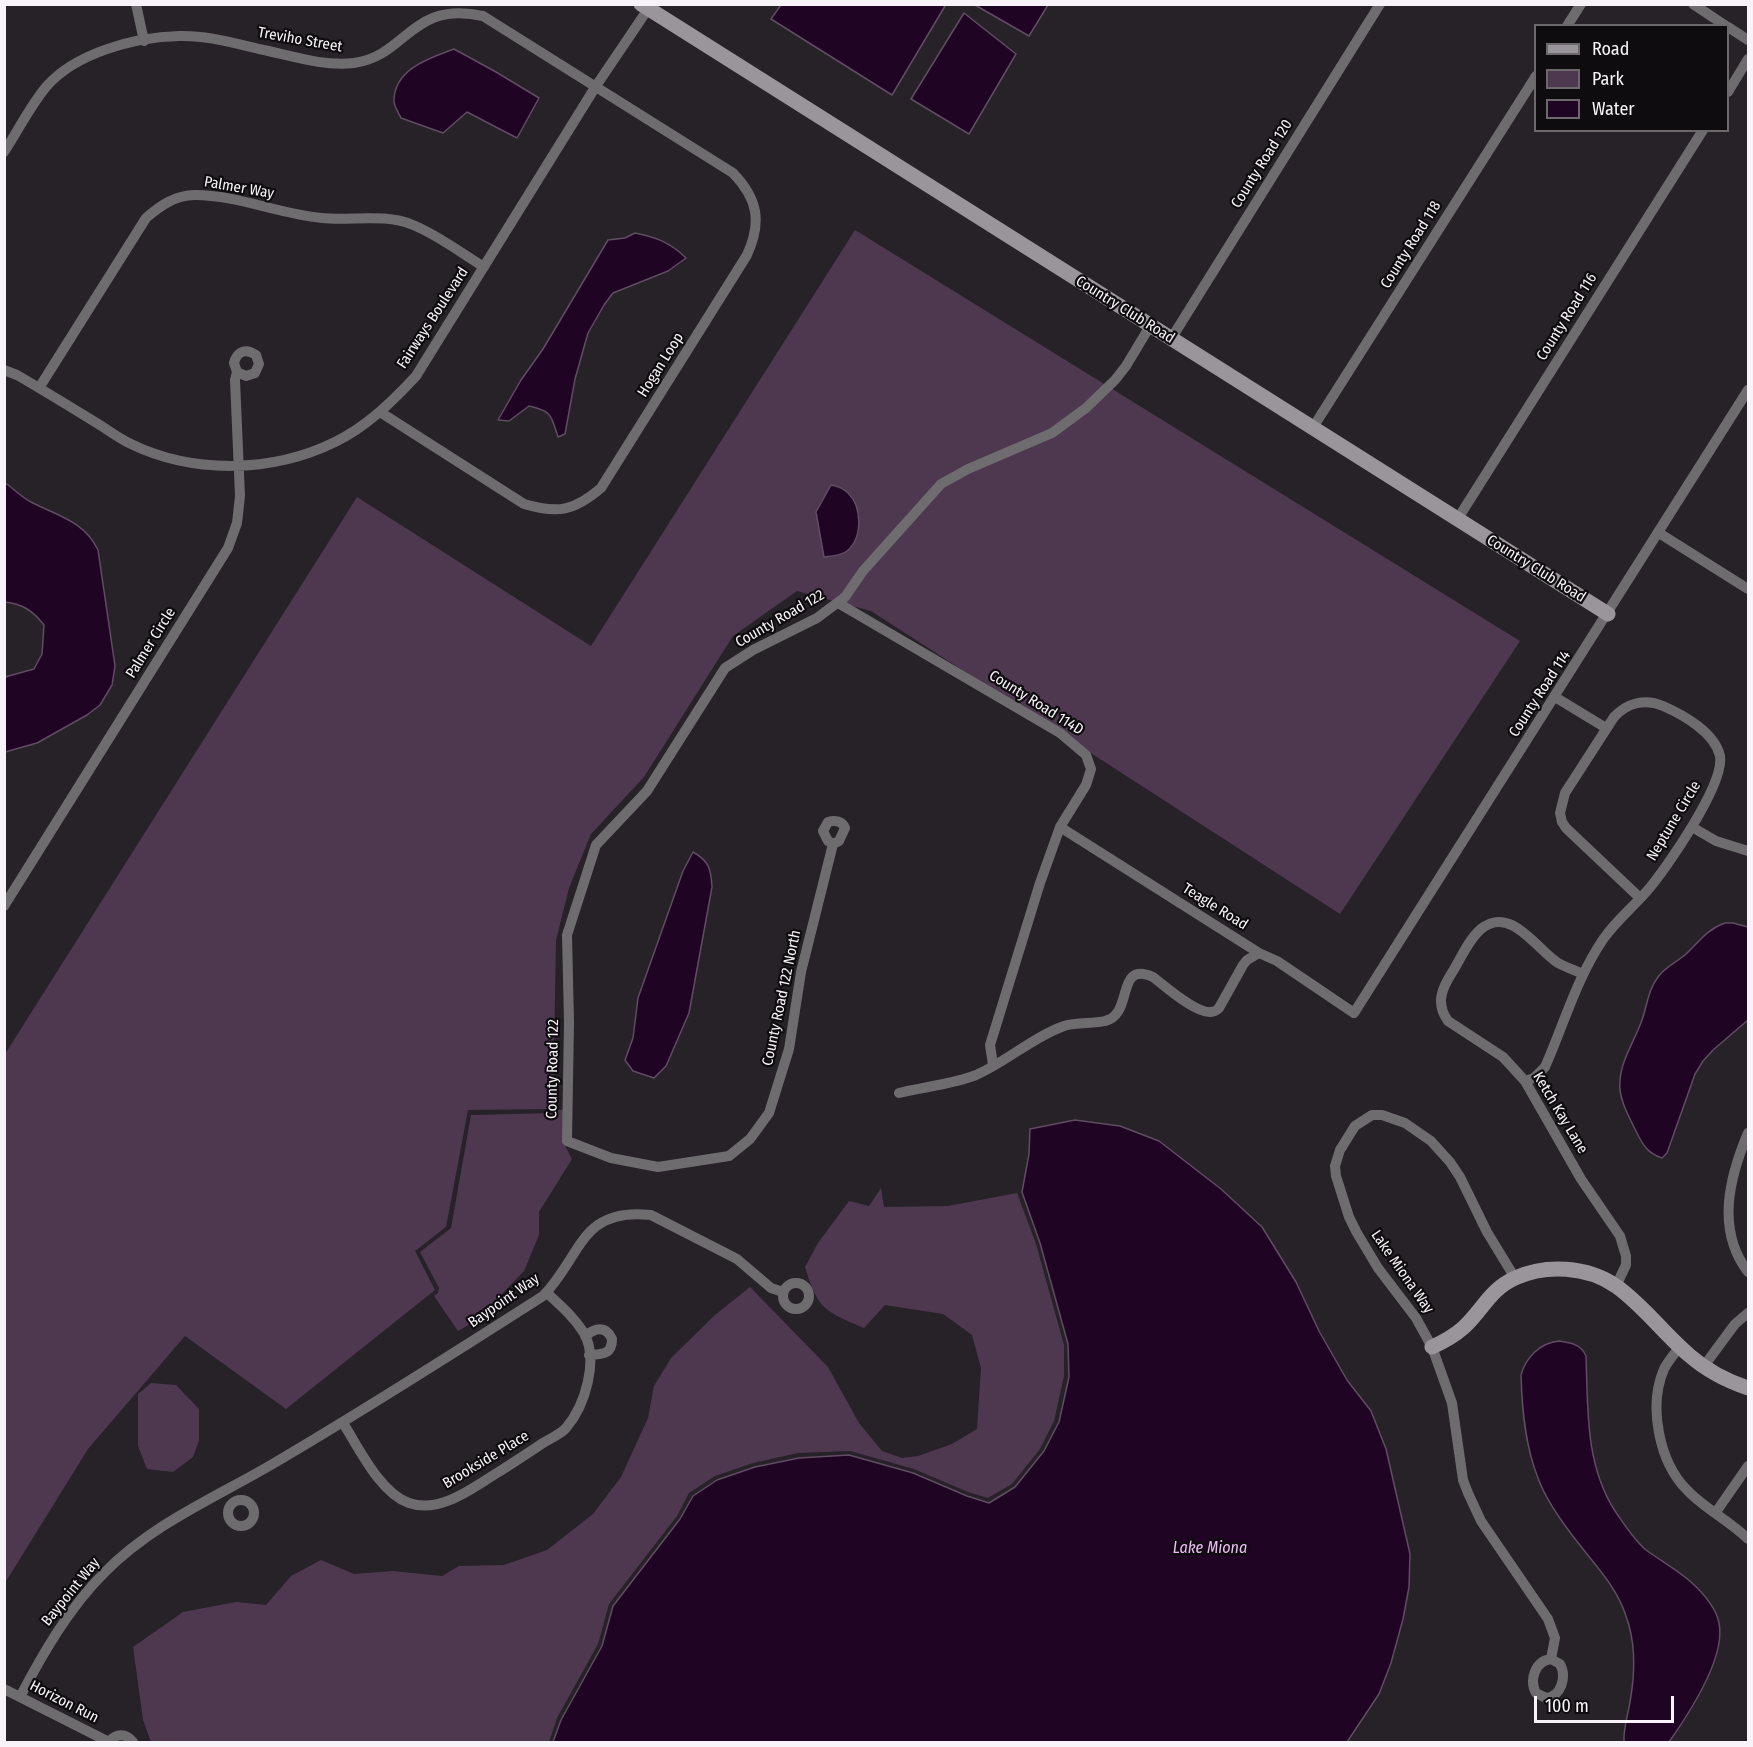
<!DOCTYPE html>
<style>
body{margin:0}
#map{position:relative;width:1753px;height:1747px;overflow:hidden;background:#272128;font-family:"Fira Sans Condensed",sans-serif}
canvas{display:block}
.frame{position:absolute;inset:0;border:6px solid #f8f3f8;pointer-events:none}
.legend{position:absolute;left:1534px;top:24px;width:195px;height:108px;box-sizing:border-box;background:#0e0c0f;border:2px solid #6c686c;margin:0;padding:8px 10px;list-style:none;font-size:18px;color:#f8f3f8}
.legend li{display:flex;align-items:center;gap:12px;height:30px}
.legend b{width:30px;border:2px solid #6c686c}
.scale{position:absolute;left:1534px;top:1696px;width:140px;height:27px;box-sizing:border-box;border:3px solid #f8f3f8;border-top:0;padding-left:8px;font-size:18px;line-height:21px;white-space:nowrap;color:#f8f3f8;-webkit-text-stroke:4px #0e0c0f;paint-order:stroke}
</style>
<div id="map">
<canvas width="1753" height="1747"></canvas>
<div class="frame"></div>
<ul class="legend">
<li><b style="height:8px;background:#9a959b"></b>Road</li>
<li><b style="height:16px;background:#4d3850"></b>Park</li>
<li><b style="height:16px;background:#1f0423"></b>Water</li>
</ul>
<div class="scale">100 m</div>
</div>
<script>
const ctx = document.querySelector('canvas').getContext('2d');
ctx.lineJoin = 'round';
function paint(path, color) {
  ctx.fillStyle = color;
  ctx.fill(path, 'evenodd');
}
function trace(path, color, width, dash) {
  ctx.strokeStyle = color;
  ctx.lineWidth = width;
  ctx.lineCap = dash ? 'butt' : 'round';
  ctx.setLineDash(dash || []);
  ctx.stroke(path);
}
function drawText(font, color, halo, rows, align = 'center') {
  ctx.font = font + ' "Fira Sans Condensed",sans-serif';
  ctx.lineWidth = 4.5;
  ctx.setLineDash([]);
  ctx.textBaseline = 'middle';
  ctx.strokeStyle = halo;
  ctx.fillStyle = color;
  for (const [text, x, y, turn = 0] of rows) {
    ctx.save();
    ctx.translate(x, y);
    ctx.rotate((+turn || 0) * Math.PI / 180);
    ctx.textAlign = isNaN(turn) ? turn : align;
    if (halo) ctx.strokeText(text, 0, 0);
    ctx.fillText(text, 0, 0);
    ctx.restore();
  }
}
paint(new Path2D(`
 M 855,230 L 1520,641 L 1340,914 L 871,611 L 797,591 L 733,636 L 644,777 L 591,834 L 569,888 L 556,940 L 553,1109 L 468,1110 L 446,1227 L 415,1251 L 435,1290 L 286,1409 L 185,1336 L 88,1449 L 5,1583 L 5,1054 L 357,497 L 591,646 Z
 M 557,1110 L 564,1110 L 563,1142 L 572,1159 L 539,1212 L 539,1235 L 524,1271 L 477,1320 L 458,1331 L 434,1296 L 438,1293 L 439,1288 L 420,1252 L 451,1228 L 471,1115 L 554,1113 Z
 M 881,1188 L 884,1207 L 948,1206 L 1017,1193 L 1036,1244 L 1064,1345 L 1064,1376 L 1054,1421 L 1040,1449 L 1012,1484 L 988,1498 L 968,1492 L 914,1469 L 850,1451 L 798,1453 L 753,1463 L 715,1476 L 689,1493 L 677,1516 L 609,1604 L 598,1644 L 557,1718 L 549,1742 L 151,1742 L 143,1720 L 133,1647 L 183,1612 L 236,1602 L 266,1605 L 291,1576 L 321,1560 L 354,1574 L 393,1571 L 442,1576 L 459,1566 L 504,1565 L 547,1550 L 593,1514 L 621,1477 L 648,1418 L 654,1386 L 671,1358 L 715,1315 L 750,1287 L 828,1367 L 859,1423 L 882,1451 L 902,1458 L 918,1456 L 952,1444 L 977,1429 L 981,1368 L 972,1335 L 943,1314 L 885,1305 L 864,1328 C 825,1311 818,1310 805,1267 L 818,1243 L 849,1201 L 869,1206 Z
 M 151,1383 L 176,1385 L 199,1409 L 199,1441 L 193,1457 L 173,1472 L 147,1469 L 138,1446 L 138,1394 Z`), '#4d3850');
const water = new Path2D(`
 M 943,5 L 945,6 L 892,95 L 771,19 L 781,5 Z
 M 975,5 L 1048,4 L 1048,5 L 1029,36 Z
 M 964,13 L 1016,54 L 969,134 L 911,99 Z
 M 454,49 L 496,72 L 539,98 L 517,138 L 467,112 L 443,133 L 401,118 C 398,112 394,106 394,101 C 394,69 430,58 454,49 Z
 M 635,233 C 656,237 671,243 686,258 L 668,271 L 613,293 L 604,305 L 588,333 L 575,379 L 565,434 L 558,437 C 551,415 552,411 529,406 L 509,421 L 498,420 L 521,380 L 543,349 L 608,240 L 625,238 Z
 M 4,482 C 13,488 21,497 31,502 C 58,516 84,521 98,550 L 115,666 L 112,685 L 100,705 L 87,715 L 37,743 L 5,752 L 5,677 L 34,669 L 42,654 L 44,625 C 33,611 23,604 5,602 Z
 M 831,485 C 837,486 843,488 848,493 C 862,506 863,538 847,551 C 841,556 832,556 824,557 L 816,512 Z
 M 693,852 C 709,861 711,869 712,887 L 689,1013 L 666,1066 L 654,1078 L 633,1071 L 625,1060 L 633,1038 L 638,998 L 683,871 Z
 M 1725,923 L 1733,923 L 1748,927 L 1748,1020 L 1713,1050 L 1703,1061 L 1695,1074 L 1667,1153 L 1662,1158 C 1646,1153 1642,1143 1635,1129 C 1628,1115 1618,1097 1620,1081 C 1621,1060 1635,1040 1642,1020 C 1647,1006 1648,990 1658,977 C 1665,967 1677,962 1686,954 C 1699,942 1707,929 1725,923 Z
 M 1075,1120 L 1120,1126 L 1159,1141 L 1221,1189 L 1262,1227 L 1296,1282 L 1319,1331 L 1347,1380 L 1371,1411 L 1386,1449 L 1410,1554 L 1409,1587 L 1403,1619 L 1391,1663 L 1379,1694 L 1347,1742 L 553,1742 L 561,1720 L 602,1646 L 613,1606 L 680,1519 L 693,1496 L 717,1480 L 755,1467 L 799,1458 L 849,1455 L 913,1473 L 967,1496 L 989,1503 L 1015,1487 L 1044,1451 L 1059,1422 L 1069,1377 L 1068,1344 L 1040,1243 L 1022,1192 L 1029,1154 L 1030,1129 Z
 M 1559,1341 C 1571,1343 1581,1344 1586,1356 C 1588,1409 1585,1464 1615,1511 C 1624,1524 1634,1540 1646,1550 C 1661,1561 1677,1570 1691,1582 C 1702,1592 1716,1608 1719,1623 C 1726,1657 1688,1715 1669,1742 L 1624,1742 C 1623,1729 1628,1715 1630,1702 C 1635,1674 1636,1643 1626,1616 C 1617,1588 1597,1567 1579,1544 C 1564,1525 1546,1501 1538,1478 C 1525,1446 1522,1409 1521,1375 C 1526,1357 1540,1343 1559,1341 Z`);
paint(water, '#1f0423');
trace(water, '#604c63', 1.5);
trace(new Path2D(`
 M 136,4 L 144,41
 M 1693,4 L 1726,26
 M 1567,26 L 1581,4
 M 1728,27 L 1748,40
 M 1728,92 L 1748,59
 M 4,152 C 18,131 30,106 46,87 C 75,53 135,37 179,36 C 206,35 233,43 259,49 C 289,55 323,67 354,63 C 407,56 411,0 483,16 L 733,173 C 758,199 762,222 747,255 L 601,488 C 574,511 558,514 524,504 L 380,412
 M 1171,339 L 1380,4
 M 4,370 L 17,375 C 43,390 69,406 95,422 C 107,429 118,438 131,444 C 193,474 272,473 335,442 C 366,427 392,402 416,376 L 596,86 L 648,9
 M 39,388 L 146,218 C 160,206 175,195 195,195 C 237,195 279,214 322,218 C 352,221 384,213 413,225 C 438,235 461,253 484,267
 M 1312,429 L 1536,76
 M 1457,520 L 1703,130
 M 1659,533 L 1748,589
 M 838,603 L 1060,733 L 1086,755 L 1091,769 L 1086,785 L 1060,827 L 1040,883 L 990,1045 L 993,1065
 M 1555,697 L 1606,728
 M 1060,827 L 1259,953 L 1277,961 L 1354,1013 L 1748,390
 M 1692,827 L 1716,841 L 1748,851
 M 833,844 L 828,841 L 823,831 L 828,822 C 835,820 842,821 845,828 L 839,841 L 833,844 L 801,972 L 789,1049 L 769,1113 L 750,1139 L 729,1156 L 658,1167 L 611,1158 L 567,1141 L 569,1022 L 567,935 L 596,845 L 647,791 L 725,668 L 753,650 L 817,618 L 845,597 L 863,571 L 941,484 L 968,469 L 1052,433 L 1086,408 L 1115,380 L 1126,366 L 1150,326
 M 4,906 L 228,548 L 237,523 L 240,496 L 235,380 L 237,372 L 234,363 C 237,351 246,348 256,355 L 259,364 L 255,373 L 246,376 L 237,372
 M 1583,974 C 1575,970 1565,967 1558,963 C 1536,949 1511,905 1481,929 C 1469,939 1461,958 1453,971 C 1442,988 1435,1003 1448,1021 L 1503,1057 L 1525,1081 L 1581,1179 L 1620,1236 L 1626,1256 L 1626,1265 L 1616,1286
 M 1525,1081 L 1534,1078 L 1545,1067 C 1564,1024 1577,977 1604,938 C 1616,921 1633,907 1647,891 C 1666,869 1725,784 1720,756 C 1715,733 1684,715 1663,706 C 1645,698 1627,703 1614,717 L 1565,793 L 1560,813 L 1562,822 L 1566,828 L 1640,898
 M 899,1093 C 924,1087 953,1084 976,1075 C 1006,1062 1033,1037 1064,1026 C 1078,1022 1092,1024 1105,1021 C 1134,1015 1115,960 1153,977 C 1165,986 1196,1014 1211,1012 C 1214,1012 1217,1010 1219,1008 L 1243,965 L 1247,960 L 1259,953
 M 1748,1133 C 1729,1178 1716,1230 1748,1272
 M 1515,1278 L 1487,1232 L 1460,1177 L 1450,1162 L 1431,1141 L 1405,1123 L 1382,1115 L 1372,1115 L 1355,1126 L 1340,1150 L 1335,1166 L 1336,1176 L 1349,1217 L 1357,1233 L 1378,1268 L 1416,1318 L 1432,1347 L 1452,1403 L 1463,1480 L 1468,1493 L 1481,1521 L 1548,1619 L 1555,1638 L 1551,1659
 M783 1296a13 13 0 1 1 26 0a13 13 0 1 1-26 0Z
 M 585,1336 C 595,1328 606,1325 612,1339 C 612,1355 602,1354 589,1355
 M 1680,1347 C 1674,1354 1668,1361 1664,1369 C 1648,1406 1659,1462 1687,1490 C 1705,1509 1730,1521 1748,1539
 M 1704,1366 L 1735,1324 L 1748,1313
 M 343,1423 C 359,1448 380,1493 409,1503 C 440,1514 472,1488 497,1473 C 513,1463 528,1453 543,1443 C 551,1438 561,1434 566,1428 C 585,1406 599,1360 584,1333 C 574,1317 560,1305 547,1293
 M228 1513a13 13 0 1 1 26 0a13 13 0 1 1-26 0Z
 M 1716,1512 L 1748,1466
 M 1551,1659 L 1560,1664 C 1567,1677 1561,1697 1546,1698 L 1536,1693 C 1529,1680 1535,1661 1551,1659 Z
 M 4,1689 L 109,1742
 M 20,1697 C 43,1653 69,1608 104,1573 C 153,1523 217,1497 276,1462 C 366,1409 454,1353 543,1296 C 582,1256 580,1207 651,1215 L 737,1259 L 771,1288 L 783,1292
 M 109,1742 C 116,1733 126,1733 133,1742`), '#6f6c70', 10);
trace(new Path2D(`
 M 641,4 L 1608,614
 M 1432,1347 C 1443,1342 1454,1336 1463,1328 C 1483,1310 1489,1290 1515,1278 C 1546,1264 1587,1266 1616,1286 C 1643,1305 1664,1334 1689,1355 C 1706,1370 1727,1381 1748,1388`), '#9a959b', 15);
drawText('15px', '#f8f3f8', '#0e0c0f', [
 ["Treviho Street",300,40,10],
 ["County Road 120",1262,164,-58],
 ["Palmer Way",239,188,10],
 ["County Road 118",1411,245,-58],
 ["Country Club Road",1125,310,32],
 ["County Road 116",1567,317,-58],
 ["Fairways Boulevard",433,318,-57],
 ["Hogan Loop",661,365,-58],
 ["Country Club Road",1536,569,32],
 ["County Road 122",780,619,-30],
 ["Palmer Circle",151,643,-58],
 ["County Road 114",1540,694,-57],
 ["County Road 114D",1036,703,32],
 ["Neptune Circle",1674,821,-59],
 ["Teagle Road",1215,907,32],
 ["County Road 122 North",782,998,-78],
 ["County Road 122",553,1069,-89],
 ["Ketch Kay Lane",1560,1113,59],
 ["Lake Miona Way",1402,1272,55],
 ["Baypoint Way",504,1301,-35],
 ["Brookside Place",486,1460,-31],
 ["Baypoint Way",71,1592,-51],
 ["Horizon Run",64,1702,27]
]);
drawText('italic 16px', '#f0bbf8', '#0e0c0f', [
 ["Lake Miona",1210,1549]
]);
</script>
